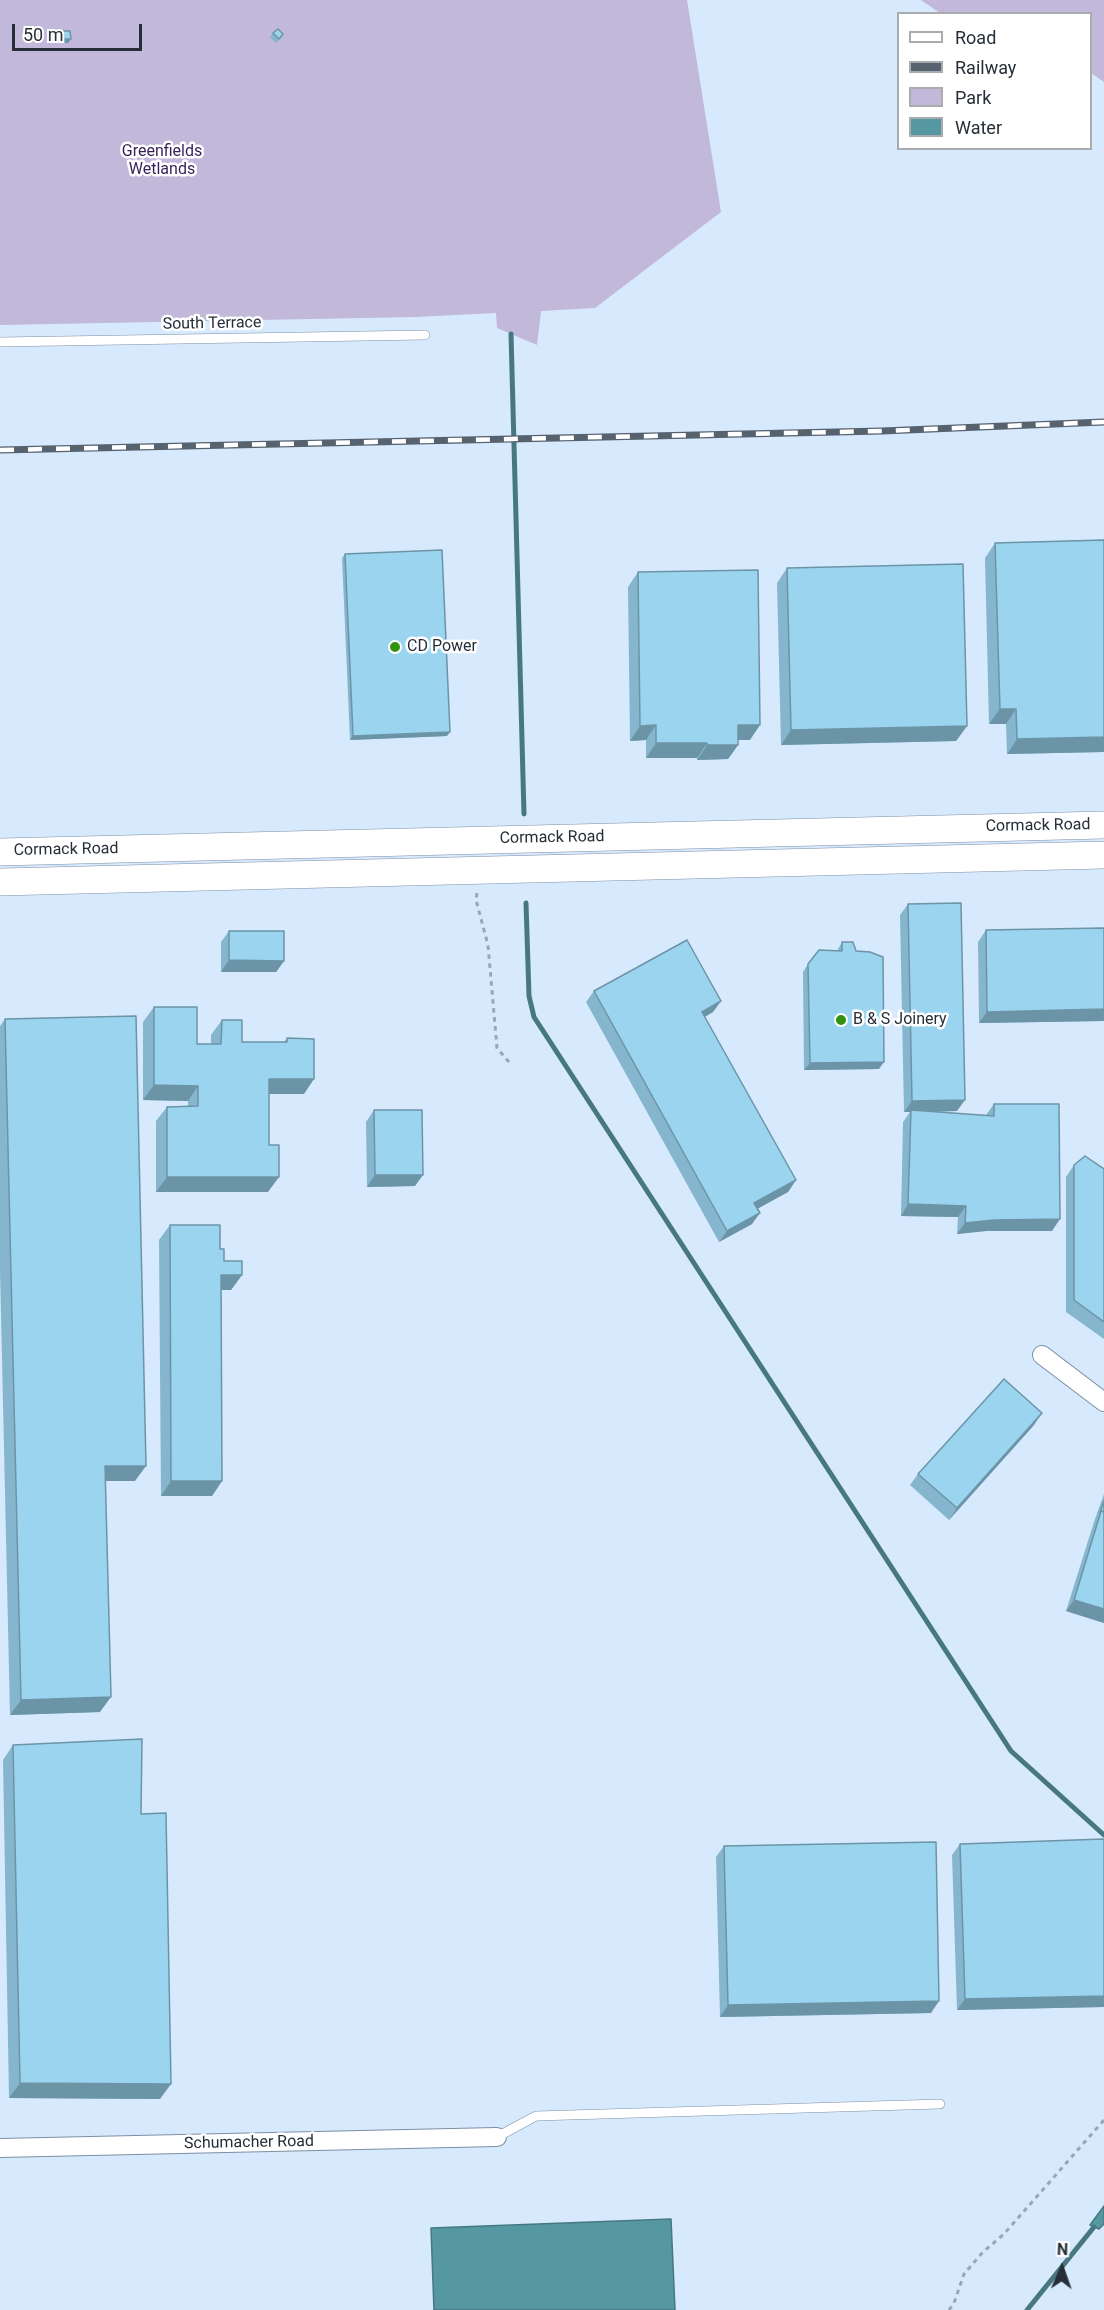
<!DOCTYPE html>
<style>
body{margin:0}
#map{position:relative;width:1104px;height:2310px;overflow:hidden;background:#d7e9fd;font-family:Roboto,sans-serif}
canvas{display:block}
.legend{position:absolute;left:897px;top:12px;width:195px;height:138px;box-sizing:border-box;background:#fff;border:2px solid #a8acaf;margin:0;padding:8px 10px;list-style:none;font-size:18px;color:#262f38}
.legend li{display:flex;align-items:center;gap:12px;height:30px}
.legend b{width:30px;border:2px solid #a8acaf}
.north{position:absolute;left:1032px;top:2238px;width:60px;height:60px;-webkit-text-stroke:4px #fff;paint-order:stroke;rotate:2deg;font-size:16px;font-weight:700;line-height:24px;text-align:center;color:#262f38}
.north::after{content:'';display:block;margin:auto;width:21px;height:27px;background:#262f38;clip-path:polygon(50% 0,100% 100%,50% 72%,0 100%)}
.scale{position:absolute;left:12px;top:24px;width:130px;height:27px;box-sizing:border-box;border:3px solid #262f38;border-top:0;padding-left:8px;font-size:18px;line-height:21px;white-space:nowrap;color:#262f38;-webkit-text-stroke:4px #fff;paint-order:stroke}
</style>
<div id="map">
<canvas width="1104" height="2310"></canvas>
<ul class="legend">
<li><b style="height:8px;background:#fff"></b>Road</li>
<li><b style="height:8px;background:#56626e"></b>Railway</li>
<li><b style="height:16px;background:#c1b8da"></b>Park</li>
<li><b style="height:16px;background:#5598a1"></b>Water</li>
</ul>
<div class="north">N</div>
<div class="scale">50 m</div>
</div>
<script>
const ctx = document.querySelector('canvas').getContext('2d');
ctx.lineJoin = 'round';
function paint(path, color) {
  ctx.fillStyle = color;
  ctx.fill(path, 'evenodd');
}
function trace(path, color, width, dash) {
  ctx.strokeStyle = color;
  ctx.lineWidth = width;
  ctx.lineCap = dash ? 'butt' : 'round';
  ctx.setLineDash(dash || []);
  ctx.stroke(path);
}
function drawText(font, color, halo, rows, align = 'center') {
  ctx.font = font + ' Roboto,sans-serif';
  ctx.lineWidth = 5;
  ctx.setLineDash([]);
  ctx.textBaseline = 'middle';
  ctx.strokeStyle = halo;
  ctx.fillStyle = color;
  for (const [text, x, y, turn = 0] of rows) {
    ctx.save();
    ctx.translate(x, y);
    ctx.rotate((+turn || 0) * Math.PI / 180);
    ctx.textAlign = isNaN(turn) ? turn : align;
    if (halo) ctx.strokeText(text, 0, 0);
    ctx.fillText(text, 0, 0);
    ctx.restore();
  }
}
paint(new Path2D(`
 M 0,0 L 687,0 L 721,212 L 595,308 L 541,311 L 537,345 L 497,328 L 496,313 L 415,317 L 0,325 Z
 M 921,0 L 1104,0 L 1104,82 L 1091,73 L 1090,14 L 940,13 Z`), '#c1b8da');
const water = new Path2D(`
 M 1104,2206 L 1104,2224 L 1099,2229 L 1090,2225 Z
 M 671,2219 L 675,2310 L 434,2310 L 431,2228 Z`);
paint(water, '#5598a1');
trace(water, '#477882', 1.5);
trace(new Path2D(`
 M 511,334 L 524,814
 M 526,903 L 529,996 L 534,1017 L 1011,1751 L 1104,1835
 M 1027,2310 L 1094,2227`), '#477882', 5);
const lane = new Path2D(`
 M 0,342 L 425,335
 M 497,2137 L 536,2116 L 940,2104`);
const street = new Path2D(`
 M 1042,1355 L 1104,1402
 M 0,2148 L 497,2137`);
const secondary = new Path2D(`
 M 0,852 L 1104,825
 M 0,882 L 1104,855`);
trace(lane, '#7b8fa7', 10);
trace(street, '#7b8fa7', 20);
trace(secondary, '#7b8fa7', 28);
trace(new Path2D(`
 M 477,893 L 476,900 L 488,945 L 497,1048 L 509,1062
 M 949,2310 L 954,2303 L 964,2274 L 983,2252 L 1004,2234 L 1104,2120`), '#98a7b7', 3, [4.5, 4.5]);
trace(lane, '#fff', 9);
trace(street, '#fff', 18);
trace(secondary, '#fff', 27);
const rail = new Path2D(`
 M 0,450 L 882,431 L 1104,422`);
trace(rail, '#56626e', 7);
trace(rail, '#fff', 4.5, [14]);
paint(new Path2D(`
 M 63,31 L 71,39 L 68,43 L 61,43 L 60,35 Z
 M 273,33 L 281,38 L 276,43 L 270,37 Z
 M 1104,540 L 1104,752 L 1007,754 L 1006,724 L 989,724 L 985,558 L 995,543 Z
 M 345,554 L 447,736 L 350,740 L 342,558 Z
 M 787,568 L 967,726 L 956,741 L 781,745 L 777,583 Z
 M 638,572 L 750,740 L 738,740 L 738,745 L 728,759 L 697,760 L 697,758 L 646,758 L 646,740 L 630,741 L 628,587 Z
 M 908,904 L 957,1111 L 931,1112 L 986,1115 L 994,1104 L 1052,1231 L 986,1231 L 957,1234 L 958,1217 L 901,1216 L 903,1122 L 910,1112 L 904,1112 L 900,915 Z
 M 1104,928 L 1104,1021 L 979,1023 L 978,942 L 986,930 Z
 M 229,931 L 284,961 L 276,972 L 221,972 L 221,942 Z
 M 842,942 L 879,1069 L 804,1070 L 803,972 L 808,964 L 837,951 Z
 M 594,991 L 721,1001 L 713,1012 L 705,1017 L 796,1180 L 788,1192 L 757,1209 L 752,1224 L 719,1242 L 586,1002 Z
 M 154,1007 L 197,1044 L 211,1044 L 211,1035 L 222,1020 L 242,1042 L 284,1042 L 287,1038 L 304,1094 L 269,1094 L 268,1192 L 156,1192 L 156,1121 L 167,1107 L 188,1106 L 188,1101 L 143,1100 L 143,1022 Z
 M 5,1019 L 135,1481 L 105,1481 L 100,1712 L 10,1715 L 0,1270 L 0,1026 Z
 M 374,1110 L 415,1186 L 367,1187 L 366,1122 Z
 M 1074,1165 L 1104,1169 L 1104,1339 L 1066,1312 L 1066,1177 Z
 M 170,1225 L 220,1249 L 224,1261 L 242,1275 L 231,1290 L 221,1290 L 222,1481 L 212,1496 L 161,1496 L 159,1240 Z
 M 1034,1425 L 949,1520 L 910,1485 L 918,1474 Z
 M 1104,1494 L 1104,1623 L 1066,1611 L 1094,1522 Z
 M 13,1745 L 141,1814 L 160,2099 L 9,2098 L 3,1760 Z
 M 1104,1839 L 1104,2007 L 957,2010 L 952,1855 L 960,1844 Z
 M 724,1846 L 931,2013 L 720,2017 L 716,1857 Z`), '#85b6ce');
paint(new Path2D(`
 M 64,39 L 71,39 L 68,43 L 61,43 Z
 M 1000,709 L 1016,709 L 1006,724 L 989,724 Z
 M 656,725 L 646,740 L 630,741 L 640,726 Z
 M 738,725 L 760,725 L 750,740 L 727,740 Z
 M 967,726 L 956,741 L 781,745 L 791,730 Z
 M 450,732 L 447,736 L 350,740 L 353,736 Z
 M 1104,737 L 1104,752 L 1007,754 L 1017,739 Z
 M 656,743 L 707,743 L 697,758 L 646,758 Z
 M 707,745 L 738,745 L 728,759 L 697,760 Z
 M 229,960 L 284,961 L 276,972 L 221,972 Z
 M 721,1001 L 713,1012 L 694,1023 L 702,1012 Z
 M 1104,1009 L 1104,1021 L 979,1023 L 987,1012 Z
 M 884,1062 L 879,1069 L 804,1070 L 810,1063 Z
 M 269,1079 L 314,1079 L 304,1094 L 258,1094 Z
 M 154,1085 L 198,1086 L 188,1101 L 143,1100 Z
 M 965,1100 L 957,1111 L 911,1112 L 911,1110 L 910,1112 L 904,1112 L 912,1101 Z
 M 375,1175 L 423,1175 L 415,1186 L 367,1187 Z
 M 167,1177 L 279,1177 L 268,1192 L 156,1192 Z
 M 796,1180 L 788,1192 L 746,1215 L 754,1203 Z
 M 908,1204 L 966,1206 L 958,1217 L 901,1216 Z
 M 760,1213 L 752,1224 L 719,1242 L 727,1231 Z
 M 1060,1219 L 1052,1231 L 986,1231 L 957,1234 L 965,1223 L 994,1220 Z
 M 221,1275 L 242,1275 L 231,1290 L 211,1290 Z
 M 1042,1413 L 1034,1425 L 949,1520 L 957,1508 Z
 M 105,1466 L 146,1466 L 135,1481 L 94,1481 Z
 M 171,1481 L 222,1481 L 212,1496 L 161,1496 Z
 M 1074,1600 L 1104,1609 L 1104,1623 L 1066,1611 Z
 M 111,1697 L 100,1712 L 10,1715 L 21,1700 Z
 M 1104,1996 L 1104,2007 L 957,2010 L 965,1999 Z
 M 939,2001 L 931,2013 L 720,2017 L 728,2005 Z
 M 20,2083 L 171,2084 L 160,2099 L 9,2098 Z`), '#6c94a7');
const building = new Path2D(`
 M 278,29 L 283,34 L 279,39 L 273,33 Z
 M 63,31 L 70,31 L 71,39 L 64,39 Z
 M 1104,540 L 1104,737 L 1017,739 L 1016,709 L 1000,709 L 995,543 Z
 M 442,550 L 450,732 L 353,736 L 345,554 Z
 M 963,564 L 967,726 L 791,730 L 787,568 Z
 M 758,570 L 760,725 L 738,725 L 738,745 L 707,745 L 707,743 L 656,743 L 656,725 L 640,726 L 638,572 Z
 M 961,903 L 965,1100 L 912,1101 L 908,904 Z
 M 1104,928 L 1104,1009 L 987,1012 L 986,930 Z
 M 229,931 L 284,931 L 284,961 L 229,960 Z
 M 687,940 L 721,1001 L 702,1012 L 796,1180 L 754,1203 L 760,1213 L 727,1231 L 594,991 Z
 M 842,942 L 853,942 L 856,951 L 870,952 L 883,957 L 884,1062 L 810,1063 L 808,964 L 819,950 L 842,951 Z
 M 154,1007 L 197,1007 L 197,1044 L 221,1044 L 222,1020 L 242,1020 L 242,1042 L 287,1042 L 287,1038 L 314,1039 L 314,1079 L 269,1079 L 269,1145 L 279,1145 L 279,1177 L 167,1177 L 167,1107 L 198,1106 L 198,1086 L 154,1085 Z
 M 136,1016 L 146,1466 L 105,1466 L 111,1697 L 21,1700 L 5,1019 Z
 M 994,1104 L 1059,1104 L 1060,1219 L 994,1220 L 965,1223 L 966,1206 L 908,1204 L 911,1110 L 994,1116 Z
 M 374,1110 L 422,1110 L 423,1175 L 375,1175 Z
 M 1085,1156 L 1104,1169 L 1104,1322 L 1074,1300 L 1074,1165 Z
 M 170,1225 L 220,1225 L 220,1249 L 224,1249 L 224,1261 L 242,1261 L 242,1275 L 221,1275 L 222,1481 L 171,1481 Z
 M 1004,1379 L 1042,1413 L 957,1508 L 918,1474 Z
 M 1104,1501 L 1104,1512 L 1101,1511 L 1100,1513 Z
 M 1101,1511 L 1104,1512 L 1104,1609 L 1074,1600 Z
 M 142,1739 L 141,1814 L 166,1813 L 171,2084 L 20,2083 L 13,1745 Z
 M 1104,1839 L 1104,1996 L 965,1999 L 960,1844 Z
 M 936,1842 L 939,2001 L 728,2005 L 724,1846 Z`);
paint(building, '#9bd4ef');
trace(building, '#6c94a7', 1.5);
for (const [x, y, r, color] of [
 [395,647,6,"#32920f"],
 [841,1020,6,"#32920f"]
]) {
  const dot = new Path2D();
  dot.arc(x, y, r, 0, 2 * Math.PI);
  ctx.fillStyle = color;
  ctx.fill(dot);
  trace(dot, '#fff', 2);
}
drawText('16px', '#351f59', '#fff', [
 ["Greenfields",162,152],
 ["Wetlands",162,170]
]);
drawText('16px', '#262f38', '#fff', [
 ["South Terrace",212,324,-1],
 ["Cormack Road",1038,826,-1],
 ["Cormack Road",552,838,-1],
 ["Cormack Road",66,850,-1],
 ["Schumacher Road",249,2143,-1]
]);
drawText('16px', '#262f38', '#fff', [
 ["CD Power",407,647],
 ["B & S Joinery",853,1020]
], 'left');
</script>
